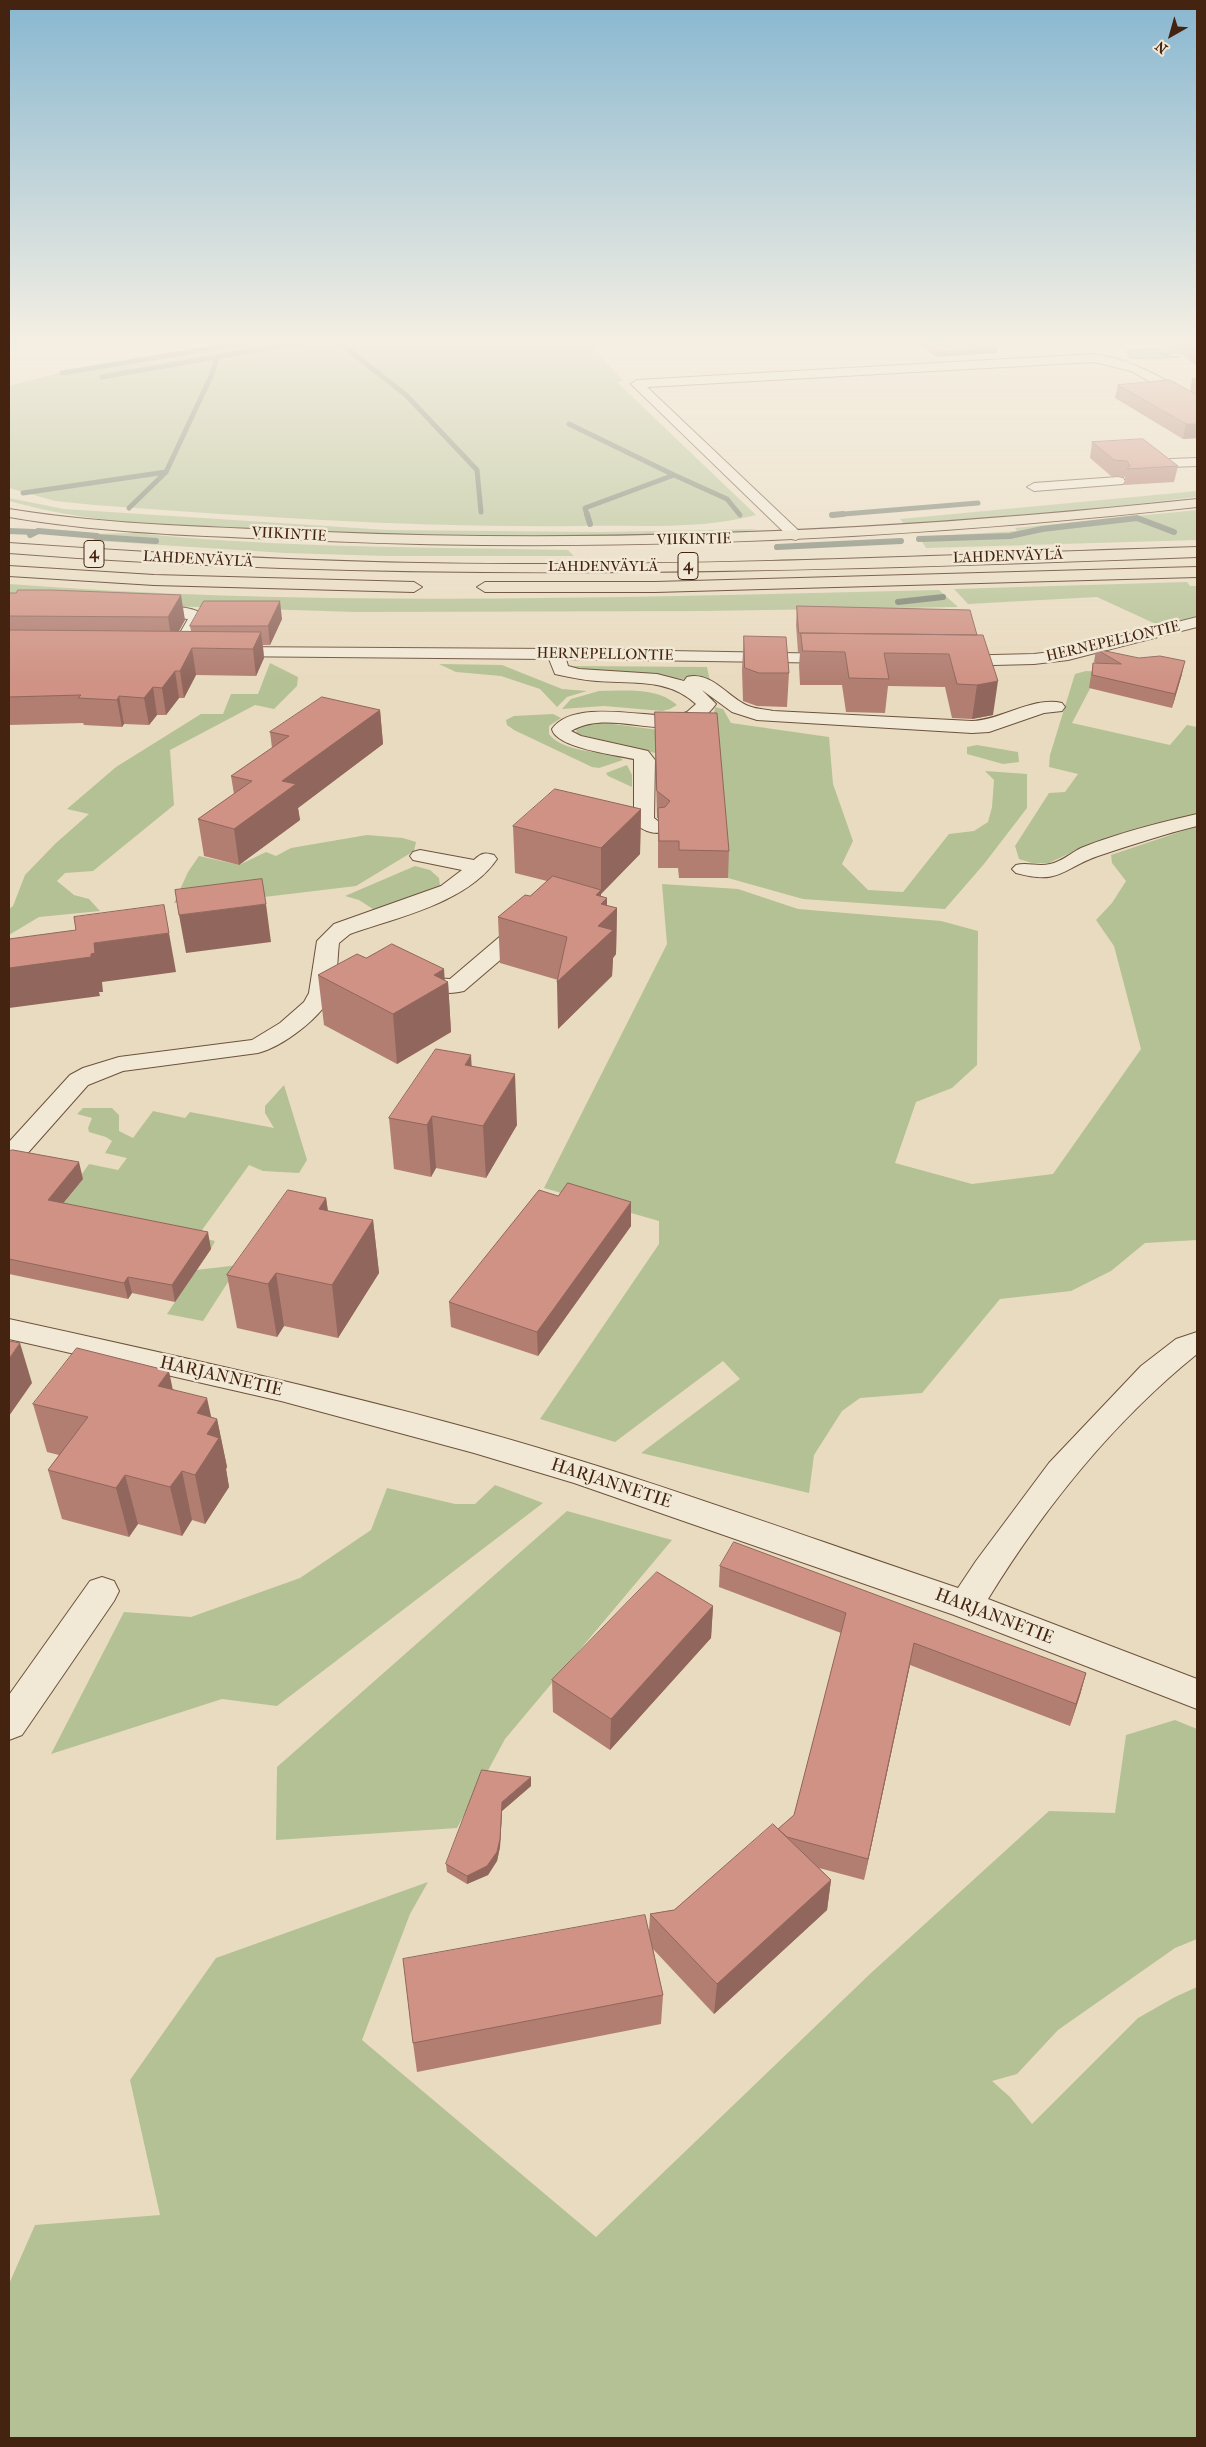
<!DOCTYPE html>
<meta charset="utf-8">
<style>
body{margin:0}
#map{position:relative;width:1206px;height:2447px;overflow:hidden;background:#e9dbc0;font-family:"IM FELL French Canon",serif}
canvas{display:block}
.frame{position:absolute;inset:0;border:10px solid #442410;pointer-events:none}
.north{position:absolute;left:1146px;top:10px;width:50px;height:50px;-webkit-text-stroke:4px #f1e8d6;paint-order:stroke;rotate:218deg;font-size:14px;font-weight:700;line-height:20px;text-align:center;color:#442410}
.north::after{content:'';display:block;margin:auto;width:18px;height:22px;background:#442410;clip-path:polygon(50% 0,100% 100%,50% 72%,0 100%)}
</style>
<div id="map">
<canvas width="1206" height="2447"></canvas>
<div class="frame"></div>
<div class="north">N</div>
</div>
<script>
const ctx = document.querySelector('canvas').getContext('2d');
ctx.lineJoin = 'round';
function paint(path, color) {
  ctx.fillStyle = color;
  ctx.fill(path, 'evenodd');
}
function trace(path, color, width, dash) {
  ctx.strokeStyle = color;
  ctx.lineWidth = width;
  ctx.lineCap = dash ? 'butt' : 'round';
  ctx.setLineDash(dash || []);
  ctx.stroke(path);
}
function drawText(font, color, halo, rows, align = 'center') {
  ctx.font = font + ' "IM FELL French Canon",serif';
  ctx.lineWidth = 5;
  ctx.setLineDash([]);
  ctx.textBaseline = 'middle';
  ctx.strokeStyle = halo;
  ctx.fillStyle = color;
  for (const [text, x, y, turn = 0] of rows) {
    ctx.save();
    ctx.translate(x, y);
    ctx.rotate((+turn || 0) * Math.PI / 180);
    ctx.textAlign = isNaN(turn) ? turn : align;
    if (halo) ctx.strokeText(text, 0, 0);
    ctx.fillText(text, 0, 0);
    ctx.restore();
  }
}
paint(new Path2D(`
 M 255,340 L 676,340 L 593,347 L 623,381 L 617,382 L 756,515 C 701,530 637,525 580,526 C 417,528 256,517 94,505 L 55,501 L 9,488 L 9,386 L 59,373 Z
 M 1197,491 L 1197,497 L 1084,510 L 904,524 L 900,519 Z
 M 9,498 L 64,509 L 388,530 L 599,532 L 758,529 L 733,533 C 587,538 443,537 298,531 C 202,528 102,527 9,501 Z
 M 1197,510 L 1197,540 L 926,548 L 919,537 L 1017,531 L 1015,528 Z
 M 136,533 C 279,548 425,547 568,550 L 574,556 L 386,556 L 285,553 L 98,541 L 91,534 Z
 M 1187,582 L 1190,586 L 1197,586 L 1197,616 L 1160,626 L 1097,597 L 968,604 L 954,589 Z
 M 9,584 C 318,608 629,597 939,590 L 958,607 L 703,611 L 356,612 L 9,601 Z
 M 270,663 L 298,677 L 297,686 L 274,709 L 255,705 L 170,750 L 174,805 L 93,871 L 65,873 L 57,881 L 74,895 L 89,899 L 100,911 L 39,917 L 9,935 L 9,909 L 13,906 L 25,875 L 56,843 L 89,814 L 67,809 L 116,767 L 201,714 L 223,714 L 231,694 L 258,694 Z
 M 439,664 L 502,665 L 562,689 L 587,691 L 567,697 L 557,707 L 540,689 L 501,676 L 456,672 Z
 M 575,666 L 707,667 L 710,682 L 648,675 L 580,672 L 570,667 Z
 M 1086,671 L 1121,673 L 1094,681 L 1072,723 L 1170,745 L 1187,725 L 1197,727 L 1197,813 L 1087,845 L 1049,863 L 1032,863 L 1019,859 L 1015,846 L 1049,793 L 1065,792 L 1078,774 L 1049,767 L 1050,755 L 1075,674 Z
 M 599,691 C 624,691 657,687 677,705 L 670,709 L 662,711 L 604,706 L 562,709 L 571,699 Z
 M 715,707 L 723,709 L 731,723 L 829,737 L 833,784 L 853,841 L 842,864 L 868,890 L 903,892 L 949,834 L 974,831 L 988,822 L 992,807 L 994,780 L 985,771 L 1027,774 L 1027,808 L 984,864 L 945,909 L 803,899 L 728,878 L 716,738 L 711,731 Z
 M 553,714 L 561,718 L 549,726 L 549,734 C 563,752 597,751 618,756 L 623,760 L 599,768 L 592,767 L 514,730 L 507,725 L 506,720 L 514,716 Z
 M 587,723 L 605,723 L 666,731 L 655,753 L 577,734 L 576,729 L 581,725 Z
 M 977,745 L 1018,752 L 1019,762 L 1003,764 L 967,754 L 967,747 Z
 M 627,765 L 632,775 L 632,787 L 608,776 L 606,773 Z
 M 1197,826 L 1197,1240 L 1145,1243 L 1111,1271 L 1071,1291 L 1000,1299 L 922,1393 L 860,1398 L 842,1411 L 814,1455 L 809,1493 L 641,1453 L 740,1379 L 723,1361 L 615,1442 L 540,1419 L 659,1244 L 659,1221 L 544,1188 L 667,944 L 662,884 L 738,889 L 798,909 L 941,921 L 978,931 L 977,1065 L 952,1088 L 916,1102 L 895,1163 L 972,1184 L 1053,1174 L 1141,1049 L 1114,946 L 1096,920 L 1112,903 L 1126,881 L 1112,863 L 1111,855 Z
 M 367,835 L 403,838 L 416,842 L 414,851 L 356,886 L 239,900 L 174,903 L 188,872 L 199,856 L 239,865 L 266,852 L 276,856 L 291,848 Z
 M 415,866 L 430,870 L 439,878 L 440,886 L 376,911 L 359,900 L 345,896 Z
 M 284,1085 L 307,1160 L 299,1173 L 263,1171 L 249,1165 L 197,1237 L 215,1241 L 211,1249 L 52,1217 L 83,1179 L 79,1178 L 89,1164 L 118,1170 L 127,1158 L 105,1153 L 112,1141 L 106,1137 L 89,1132 L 88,1128 L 92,1118 L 77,1114 L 83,1108 L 112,1108 L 119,1115 L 119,1131 L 133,1138 L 153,1111 L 185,1118 L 190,1112 L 274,1128 L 265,1113 L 265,1106 Z
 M 239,1265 L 203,1321 L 167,1314 L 196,1270 Z
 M 495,1485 L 543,1503 L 277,1706 L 222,1699 L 51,1754 L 124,1612 L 191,1617 L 300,1578 L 371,1530 L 387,1488 L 455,1504 L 475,1504 Z
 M 567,1511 L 672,1540 L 505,1739 L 457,1828 L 276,1840 L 277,1767 Z
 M 1175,1720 L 1197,1729 L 1197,1939 L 1175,1948 L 1058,2030 L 1017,2074 L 992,2081 L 1010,2097 L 1032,2124 L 1138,2018 L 1175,1997 L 1197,1987 L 1197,2438 L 9,2438 L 9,2284 L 35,2225 L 160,2215 L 130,2080 L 216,1958 L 428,1882 L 410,1914 L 362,2040 L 596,2237 L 871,1973 L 1049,1811 L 1115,1813 L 1126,1735 Z`), '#b4c194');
const water = new Path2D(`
 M 1197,346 L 1188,355 L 1176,353 L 1162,355 L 1181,357 L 1148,359 L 1130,358 L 1127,351 Z`);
paint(water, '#99bcad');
trace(water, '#777f6e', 1);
trace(new Path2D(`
 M 336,340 L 406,395 L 477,470 L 481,512
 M 62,373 L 261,340
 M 102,377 L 313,340
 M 569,424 L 674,475 L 585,508 L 587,515
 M 674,475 L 727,499 L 740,515
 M 23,493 L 166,472
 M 129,508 L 166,472 L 212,374 L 217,357
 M 832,515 L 978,503`), '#777f6e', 5);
trace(new Path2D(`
 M 587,514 L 590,524
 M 832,515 L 843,514
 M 9,531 L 34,532
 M 30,535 L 38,531 L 97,536
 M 96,537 L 156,541
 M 919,539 L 1010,536 L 1042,529 L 1137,518 L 1174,532
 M 777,547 L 901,541
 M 898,602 L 943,597`), '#777f6e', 6);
const minor = new Path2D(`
 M 1094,354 C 1133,360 1164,378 1197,399 L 1197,408 L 1131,371 L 1094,362 L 647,387 L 801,533 L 803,536 L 796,540 L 791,539 L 631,384 L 637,380 Z
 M 1197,458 L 1197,466 L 1170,467 L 1163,463 L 1170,459 Z
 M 1118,477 L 1123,478 L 1125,481 L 1123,484 L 1034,491 L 1027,487 L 1034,483 Z
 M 147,606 C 161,607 196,604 205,617 L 184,656 L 172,656 L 169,652 L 188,619 L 141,614 L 139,611 L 141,608 Z
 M 1197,617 L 1197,627 L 1068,660 L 1034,664 L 953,666 L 947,665 L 944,661 L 947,657 L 953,656 L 1034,654 L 1068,650 Z
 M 226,647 L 558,649 L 838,654 L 844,655 L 847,659 L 844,663 L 566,659 L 568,666 L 579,669 L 657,674 L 684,681 L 687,677 C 711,671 727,696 746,705 C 754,709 764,709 773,711 L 972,721 C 1002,720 1033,696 1062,703 L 1065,707 L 1062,711 L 1044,713 L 989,732 L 972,733 L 757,720 L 732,712 L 702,690 L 716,704 C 681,754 615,704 571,731 L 581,736 L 648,751 L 655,760 L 654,818 L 667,828 L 664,832 C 653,835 640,830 634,821 L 634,759 C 616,755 556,748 552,729 C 573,699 644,717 675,716 L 687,712 L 696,704 C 668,678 633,684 597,681 C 582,680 569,677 555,674 L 549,659 L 220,656 L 217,652 L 220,648 Z
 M 1197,814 L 1197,826 C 1164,834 1131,845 1098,856 C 1061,869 1061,885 1016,873 L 1012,869 L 1016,865 C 1027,862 1038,867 1050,864 C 1061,862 1071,853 1081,848 C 1118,833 1158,823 1197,814 Z
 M 420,850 L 474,860 C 481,853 485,852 494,855 L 497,859 C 467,903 398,917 350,934 L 339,943 C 337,959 338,979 332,993 C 323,1017 282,1047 258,1053 L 123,1071 L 88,1085 L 18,1164 L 9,1166 L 9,1142 L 70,1075 L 83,1068 L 119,1057 L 252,1040 L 280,1023 L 304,1002 L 309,993 L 317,941 L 334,924 L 441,886 L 462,870 L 413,860 L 410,856 L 413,852 Z
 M 525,920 L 533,922 L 536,927 L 533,932 L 464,991 C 446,995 421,993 403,989 L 399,984 L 403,979 L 411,977 L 450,979 L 517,922 Z
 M 9,1319 C 164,1353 319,1387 472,1429 C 637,1474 797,1534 958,1588 L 976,1561 L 1049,1463 L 1141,1366 L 1176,1339 L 1197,1332 L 1197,1354 C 1114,1421 1044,1508 988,1599 L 1197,1679 L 1197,1709 L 954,1615 L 574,1483 L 474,1453 L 281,1401 L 9,1339 Z
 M 102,1577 L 114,1581 L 119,1591 L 114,1601 L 22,1735 L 9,1740 L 9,1695 L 90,1581 Z`);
const major = new Path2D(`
 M 1197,499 L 1197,507 C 907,539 617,553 325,541 C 219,536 113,535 9,517 L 9,509 C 114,526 219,527 325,532 C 617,544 907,530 1197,499 Z`);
const highway = new Path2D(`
 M 9,543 C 178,555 347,564 516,564 C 743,565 970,554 1197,547 L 1197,557 C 801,572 405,584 9,553 Z
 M 9,566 L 154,575 L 414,582 L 422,587 L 414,592 L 154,585 L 9,576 Z
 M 1197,567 L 1197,577 L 655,592 L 485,592 L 477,587 L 485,582 L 655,582 Z`);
trace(minor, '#6d523c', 2);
trace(major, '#442410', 2);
trace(highway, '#442410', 2);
paint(minor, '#f1e8d6');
paint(major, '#e9dbc0');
paint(highway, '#e9dbc0');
paint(new Path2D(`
 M 911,340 L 985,340 L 997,348 L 997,353 L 936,357 Z
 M 1164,340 L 1197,340 L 1197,366 Z
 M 1197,378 L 1197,438 L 1183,439 L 1115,398 L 1118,385 L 1190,391 L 1192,379 Z
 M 1092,442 L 1178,466 L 1174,482 L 1124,485 L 1125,479 L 1125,477 L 1111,476 L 1090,458 Z
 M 9,593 L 16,593 L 185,620 L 179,631 L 191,631 L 190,626 L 282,619 L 270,645 L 263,645 L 264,658 L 256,676 L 196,675 L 184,698 L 179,698 L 166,715 L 157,715 L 149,725 L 124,724 L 122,727 L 84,725 L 83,723 L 9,725 Z
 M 797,606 L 970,610 L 993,715 L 972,719 L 952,718 L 945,687 L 888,686 L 885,713 L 846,712 L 842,685 L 800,685 L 799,666 L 800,652 L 798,652 L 796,625 Z
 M 744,636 L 789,673 L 787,707 L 757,706 L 743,701 L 742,669 Z
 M 1096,649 L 1182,674 L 1172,708 L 1089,688 L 1093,663 L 1096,663 L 1094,662 Z
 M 380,710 L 383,744 L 298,808 L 300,820 L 239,865 L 204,856 L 198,819 L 234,794 L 231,776 L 272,748 L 270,732 Z
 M 655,712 L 729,851 L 728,878 L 679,878 L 678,868 L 658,868 L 658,818 L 657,818 L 655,738 Z
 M 641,809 L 640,854 L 601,894 L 601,896 L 607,898 L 607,906 L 617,908 L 616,954 L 613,958 L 612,976 L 558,1029 L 558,980 L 500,963 L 498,917 L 530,896 L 547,881 L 515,873 L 513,826 Z
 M 366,958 L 448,982 L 451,1032 L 397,1064 L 324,1025 L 318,975 Z
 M 472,1066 L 517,1125 L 486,1178 L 436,1168 L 431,1177 L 394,1169 L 389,1118 Z
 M 9,1151 L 83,1179 L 63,1203 L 211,1249 L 175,1302 L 132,1293 L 128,1299 L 9,1274 Z
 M 558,1196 L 631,1202 L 631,1226 L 538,1356 L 451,1327 L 449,1302 Z
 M 326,1198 L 328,1211 L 373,1220 L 379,1273 L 338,1338 L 284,1326 L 277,1337 L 237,1328 L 227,1275 Z
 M 173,1389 L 211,1417 L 217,1419 L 227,1467 L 226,1469 L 229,1487 L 205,1524 L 192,1520 L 182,1536 L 138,1524 L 129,1537 L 62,1519 L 48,1470 L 59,1455 L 47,1452 L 33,1404 Z
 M 720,1566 L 1086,1673 L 1080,1695 L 1070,1726 L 910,1665 L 864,1880 L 819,1868 L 831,1880 L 827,1910 L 714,2014 L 653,1949 L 663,1995 L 661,2024 L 417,2072 L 413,2043 L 649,1932 L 650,1914 L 674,1910 L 778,1829 L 794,1815 L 841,1633 L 719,1587 Z
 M 713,1606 L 711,1638 L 610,1750 L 553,1712 L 552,1680 Z
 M 531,1777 L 531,1786 L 502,1811 L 500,1847 L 497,1861 L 488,1875 L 467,1884 L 447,1872 L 446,1864 Z`), '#b27e72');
paint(new Path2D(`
 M 997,348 L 997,353 L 936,357 L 937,352 Z
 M 1186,424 L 1197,424 L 1197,438 L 1183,439 Z
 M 181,595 L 185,620 L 172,643 L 168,617 Z
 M 280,601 L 282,619 L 270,645 L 268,626 Z
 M 261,632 L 264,658 L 256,676 L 253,649 Z
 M 192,648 L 196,675 L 184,698 L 180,671 Z
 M 1185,661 L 1182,674 L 1172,708 L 1175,694 Z
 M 175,671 L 179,698 L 166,715 L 162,688 Z
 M 998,681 L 993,715 L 972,719 L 977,685 Z
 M 153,687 L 157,715 L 149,725 L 144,698 Z
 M 119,696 L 124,724 L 122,727 L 117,700 Z
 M 380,710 L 383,744 L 298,808 L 300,820 L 239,865 L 234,829 L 282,781 Z
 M 641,809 L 640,854 L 601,894 L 601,848 Z
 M 601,890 L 601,904 L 607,898 L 607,917 L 617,908 L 616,954 L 613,958 L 612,976 L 558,1029 L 557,982 L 596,895 Z
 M 266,904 L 271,942 L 186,953 L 179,915 Z
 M 169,933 L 176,972 L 102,982 L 103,992 L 99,992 L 100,996 L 9,1008 L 9,968 L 91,954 L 94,943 Z
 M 444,969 L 445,984 L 448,982 L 451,1032 L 397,1064 L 393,1014 L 434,975 Z
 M 471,1055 L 474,1106 L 465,1065 Z
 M 515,1074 L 517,1125 L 486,1178 L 483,1126 Z
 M 432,1116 L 436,1168 L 431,1177 L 427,1125 Z
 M 79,1162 L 83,1179 L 52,1217 L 48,1200 Z
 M 326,1198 L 333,1250 L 319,1209 Z
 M 631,1202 L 631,1226 L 538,1356 L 537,1332 Z
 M 373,1220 L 379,1273 L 338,1338 L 332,1285 Z
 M 208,1232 L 211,1249 L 175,1302 L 172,1285 Z
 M 276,1273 L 284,1326 L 277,1337 L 268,1284 Z
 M 128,1277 L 132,1293 L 128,1299 L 124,1283 Z
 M 20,1343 L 32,1383 L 9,1416 L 9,1359 Z
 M 169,1371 L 179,1420 L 158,1386 Z
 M 207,1398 L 213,1425 L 217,1419 L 227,1467 L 226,1469 L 229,1487 L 205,1524 L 195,1475 L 197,1413 Z
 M 182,1471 L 192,1520 L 182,1536 L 170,1487 Z
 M 125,1475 L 138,1524 L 129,1537 L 116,1488 Z
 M 713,1606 L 711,1638 L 610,1750 L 611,1719 Z
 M 914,1643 L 910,1665 L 864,1880 L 868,1859 Z
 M 1086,1673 L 1080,1695 L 1070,1726 L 1076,1704 Z
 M 531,1777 L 531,1786 L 502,1811 L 500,1847 L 497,1861 L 488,1875 L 467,1884 L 467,1876 L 502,1802 Z
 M 831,1880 L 827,1910 L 714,2014 L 717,1984 Z`), '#91665c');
const building = new Path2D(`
 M 919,340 L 985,340 L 997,348 L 937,352 Z
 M 1183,340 L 1197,340 L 1197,351 Z
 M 1197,378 L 1197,382 L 1192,379 Z
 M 1170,380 L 1197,395 L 1197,424 L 1186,424 L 1118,385 Z
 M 1143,439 L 1178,466 L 1127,469 L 1130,466 L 1127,461 L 1114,460 L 1092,442 Z
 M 18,590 L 50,590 L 181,595 L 168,617 L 9,616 L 9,593 L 16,593 Z
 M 204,601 L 280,601 L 268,626 L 190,626 Z
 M 797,606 L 970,610 L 977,635 L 799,633 Z
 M 9,630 L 261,632 L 253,649 L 192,648 L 180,671 L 175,671 L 162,688 L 153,687 L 144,698 L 119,696 L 117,700 L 78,698 L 81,695 L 9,697 Z
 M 801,633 L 983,635 L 998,681 L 977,685 L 957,684 L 949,654 L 884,653 L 889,679 L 849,678 L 845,652 L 803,651 Z
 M 744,636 L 786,637 L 789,673 L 759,673 L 745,668 Z
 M 1096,649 L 1139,658 L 1160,656 L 1185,661 L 1175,694 L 1092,675 L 1093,663 L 1121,664 Z
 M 322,697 L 380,710 L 282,781 L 296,784 L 234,829 L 198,819 L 252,781 L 231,776 L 289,736 L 270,732 Z
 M 655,712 L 717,713 L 729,851 L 679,850 L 679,841 L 659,841 L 658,808 L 665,807 L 670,801 L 657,791 Z
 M 555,789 L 641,809 L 601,848 L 513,826 Z
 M 553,876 L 601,890 L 596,895 L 607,898 L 601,904 L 617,908 L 598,926 L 613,930 L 557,982 L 567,937 L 498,917 L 525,895 L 530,896 Z
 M 262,879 L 266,904 L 179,915 L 175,890 Z
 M 164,905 L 169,933 L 94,943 L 95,953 L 91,954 L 91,957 L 9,968 L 9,939 L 76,930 L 74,917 Z
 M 392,944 L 444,969 L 434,975 L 448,982 L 393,1014 L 318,975 L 357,954 L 366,958 Z
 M 436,1049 L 471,1055 L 465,1065 L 515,1074 L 483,1126 L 432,1116 L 427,1125 L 389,1118 Z
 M 13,1150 L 79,1162 L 48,1200 L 208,1232 L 172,1285 L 128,1277 L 124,1283 L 9,1259 L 9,1151 Z
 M 568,1183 L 631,1202 L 537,1332 L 449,1302 L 539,1190 L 558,1196 Z
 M 288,1190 L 326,1198 L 319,1209 L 373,1220 L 332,1285 L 276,1273 L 268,1284 L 227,1275 Z
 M 9,1341 L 20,1343 L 9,1359 Z
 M 77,1348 L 169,1371 L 158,1386 L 207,1398 L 197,1413 L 217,1419 L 207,1434 L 219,1438 L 195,1475 L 182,1471 L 170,1487 L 125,1475 L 116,1488 L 48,1470 L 88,1417 L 33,1404 Z
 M 734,1542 L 1086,1673 L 1076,1704 L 914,1643 L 868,1859 L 787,1837 L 778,1829 L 794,1815 L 846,1613 L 720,1566 Z
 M 657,1572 L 713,1606 L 611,1719 L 552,1680 Z
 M 482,1770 L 531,1777 L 502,1802 L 500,1839 L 497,1852 L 487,1866 L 467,1876 L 446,1864 Z
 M 773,1824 L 831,1880 L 717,1984 L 650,1914 L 674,1910 Z
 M 645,1915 L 663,1995 L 413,2043 L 403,1959 Z`);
paint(building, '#cf9284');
trace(building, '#91665c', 1);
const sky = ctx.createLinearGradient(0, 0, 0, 683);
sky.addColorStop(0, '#88b7d0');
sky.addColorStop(0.5, '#f5efe3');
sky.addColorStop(1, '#f5efe300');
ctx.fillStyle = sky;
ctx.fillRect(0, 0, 1206, 683);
drawText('15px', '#442410', '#f1e8d6', [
 ["VIIKINTIE",289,535,3],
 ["VIIKINTIE",694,540,-1],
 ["LAHDENVÄYLÄ",1008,557,-2],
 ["LAHDENVÄYLÄ",198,560,3],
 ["LAHDENVÄYLÄ",603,567],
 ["HERNEPELLONTIE",1113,642,-13],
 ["HERNEPELLONTIE",605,655,1]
]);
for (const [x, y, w] of [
 [94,554,20],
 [688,566,20]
]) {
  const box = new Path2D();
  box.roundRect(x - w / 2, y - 13.5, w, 27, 4);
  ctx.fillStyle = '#f1e8d6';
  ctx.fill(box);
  trace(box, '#442410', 1);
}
drawText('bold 16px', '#442410', null, [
 ["4",94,554],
 ["4",688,566]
]);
drawText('18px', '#442410', '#f1e8d6', [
 ["HARJANNETIE",221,1377,13],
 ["HARJANNETIE",611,1484,18],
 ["HARJANNETIE",994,1617,21]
]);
</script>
